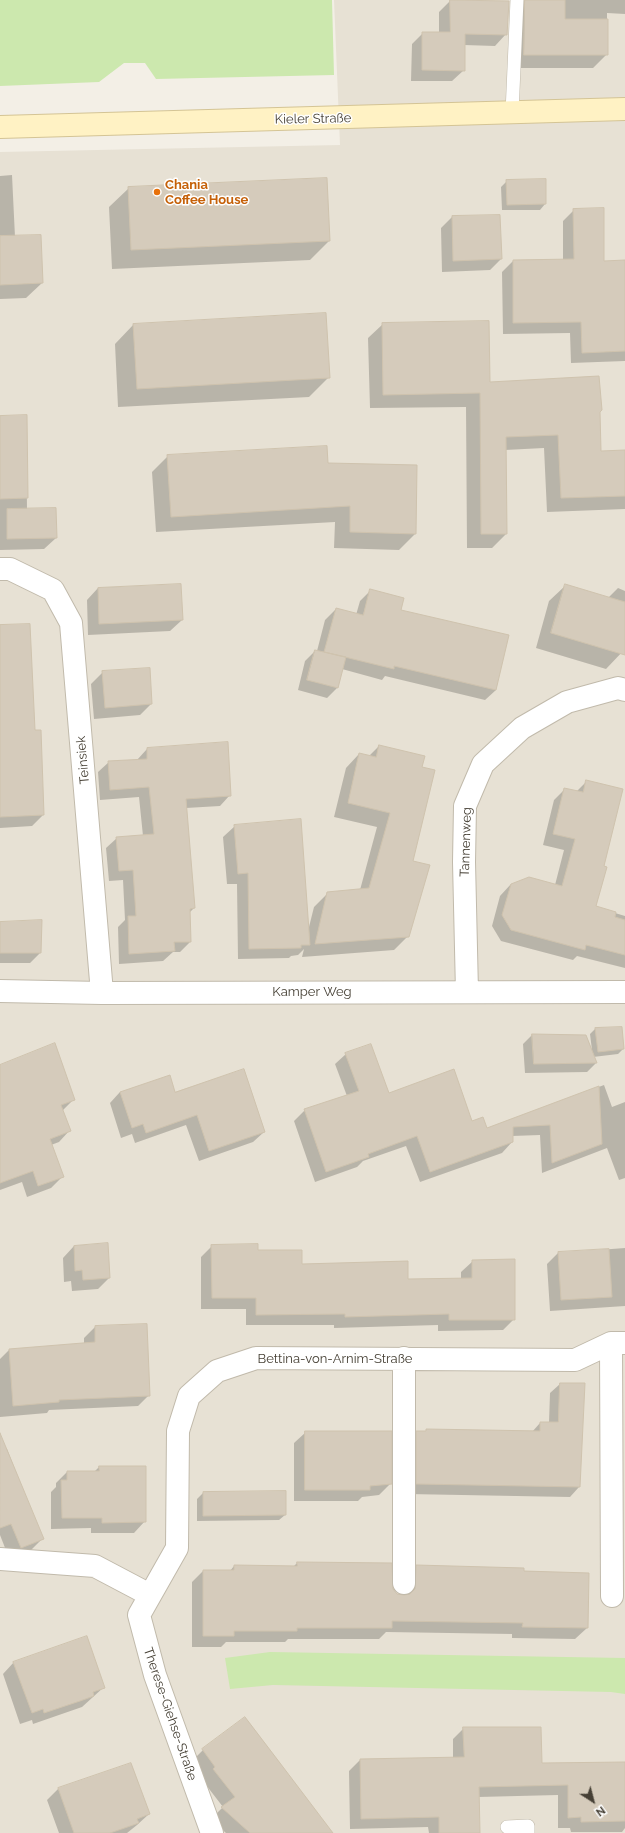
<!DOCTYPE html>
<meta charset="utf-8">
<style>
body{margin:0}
#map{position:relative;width:625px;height:1833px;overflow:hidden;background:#f3efe6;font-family:Raleway,sans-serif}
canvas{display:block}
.north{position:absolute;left:573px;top:1781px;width:40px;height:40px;-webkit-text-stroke:3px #fff;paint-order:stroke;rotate:144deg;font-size:11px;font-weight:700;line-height:16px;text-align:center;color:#464035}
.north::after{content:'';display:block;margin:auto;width:14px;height:18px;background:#464035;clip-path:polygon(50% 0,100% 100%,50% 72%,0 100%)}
</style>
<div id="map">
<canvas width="625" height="1833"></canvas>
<div class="north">N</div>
</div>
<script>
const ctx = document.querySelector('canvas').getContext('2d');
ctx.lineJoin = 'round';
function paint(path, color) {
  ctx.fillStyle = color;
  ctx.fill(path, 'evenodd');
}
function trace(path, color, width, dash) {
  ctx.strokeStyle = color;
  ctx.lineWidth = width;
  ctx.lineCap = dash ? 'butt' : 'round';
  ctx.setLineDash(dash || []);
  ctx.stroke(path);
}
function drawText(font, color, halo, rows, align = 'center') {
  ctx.font = font + ' Raleway,sans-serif';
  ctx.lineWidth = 3;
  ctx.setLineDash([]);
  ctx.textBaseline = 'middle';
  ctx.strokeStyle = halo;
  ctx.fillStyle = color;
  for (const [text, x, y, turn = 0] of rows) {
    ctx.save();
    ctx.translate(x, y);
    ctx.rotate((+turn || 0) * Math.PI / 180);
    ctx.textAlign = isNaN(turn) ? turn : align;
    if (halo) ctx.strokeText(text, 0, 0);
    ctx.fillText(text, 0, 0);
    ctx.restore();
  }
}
paint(new Path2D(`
 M 334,0 L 625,0 L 625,1833 L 0,1833 L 0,152 L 340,145 Z`), '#e7e1d4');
paint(new Path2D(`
 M 0,0 L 332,0 L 334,75 L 156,79 L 145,63 L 124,63 L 99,82 L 0,86 Z
 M 270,1652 L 625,1658 L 625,1694 L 611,1692 L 273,1685 L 230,1689 L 225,1658 Z`), '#cce8ae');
paint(new Path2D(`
 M 511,0 L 625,0 L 625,14 L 607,13 L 607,54 L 593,68 L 511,68 Z
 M 450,1 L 506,34 L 495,46 L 464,45 L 464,70 L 452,81 L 411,81 L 412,44 L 423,33 L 439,33 L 439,12 Z
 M 12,175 L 15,237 L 42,283 L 26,298 L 0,299 L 0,176 Z
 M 326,179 L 329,241 L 310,260 L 112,269 L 109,207 L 129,188 Z
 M 507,181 L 545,204 L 540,210 L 502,210 L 501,187 Z
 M 574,210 L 603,262 L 625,261 L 625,361 L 571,363 L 570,333 L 503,334 L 502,272 L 513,261 L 563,260 L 563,221 Z
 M 452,217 L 501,259 L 490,270 L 442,272 L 441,228 Z
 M 134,324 L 329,377 L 309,397 L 118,407 L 115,344 Z
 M 383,324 L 489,383 L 599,412 L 600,452 L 625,451 L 625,509 L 547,512 L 544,448 L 505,450 L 506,534 L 492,548 L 467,548 L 466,407 L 370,408 L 368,338 Z
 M 26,416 L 27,510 L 56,538 L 44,549 L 0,550 L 0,417 Z
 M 168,456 L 327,464 L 415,534 L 399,550 L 334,548 L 335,522 L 156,532 L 152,472 Z
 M 180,585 L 182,620 L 170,631 L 88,635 L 87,600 L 98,588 Z
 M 565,586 L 608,598 L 618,588 L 625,591 L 625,649 L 606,669 L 536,648 L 549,601 Z
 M 370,591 L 400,611 L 496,690 L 485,700 L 385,676 L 382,680 L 342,669 L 337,688 L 327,698 L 298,690 L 305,661 L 315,651 L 317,651 L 325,620 L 336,609 L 356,615 L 360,601 Z
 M 0,626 L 34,731 L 43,815 L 32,826 L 0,828 Z
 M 103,672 L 151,704 L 140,715 L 94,719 L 91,684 Z
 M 379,746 L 421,768 L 412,862 L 408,936 L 394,950 L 302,957 L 304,949 L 298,955 L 291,956 L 289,958 L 238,959 L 237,884 L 227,884 L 223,837 L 235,826 L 308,931 L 314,907 L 328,893 L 360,890 L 377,827 L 334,817 L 346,768 L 359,754 L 369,756 Z
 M 147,749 L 230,795 L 220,806 L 186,808 L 194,908 L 189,913 L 190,942 L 180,952 L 173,952 L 163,961 L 119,964 L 118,927 L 125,920 L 123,880 L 109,881 L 106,848 L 117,838 L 143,836 L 139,797 L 100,800 L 98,772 L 109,762 L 137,760 Z
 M 586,782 L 603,867 L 595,907 L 625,916 L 625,968 L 577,956 L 573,960 L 501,941 L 492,926 L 500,896 L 511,884 L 555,885 L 564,850 L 543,845 L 554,800 L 565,789 L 576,792 Z
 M 0,923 L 40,953 L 30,963 L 0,963 Z
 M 595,1029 L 623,1049 L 618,1054 L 593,1057 L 596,1063 L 587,1072 L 525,1073 L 523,1044 L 532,1035 L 586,1036 L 592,1050 L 590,1034 Z
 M 346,1054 L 388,1094 L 472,1122 L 486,1129 L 604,1085 L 612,1107 L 625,1102 L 625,1178 L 619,1180 L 607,1148 L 542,1173 L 540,1135 L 512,1136 L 512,1142 L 502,1153 L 420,1182 L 406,1146 L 363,1161 L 357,1167 L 315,1182 L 294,1121 L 305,1110 L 347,1096 L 335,1064 Z
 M 0,1066 L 74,1099 L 62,1111 L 70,1130 L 59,1142 L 51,1145 L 62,1177 L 51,1188 L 27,1197 L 22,1182 L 0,1190 Z
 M 120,1092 L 175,1094 L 264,1132 L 253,1142 L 199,1161 L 186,1125 L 135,1143 L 132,1134 L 121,1138 L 110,1103 Z
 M 107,1244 L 109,1278 L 98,1289 L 72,1291 L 71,1281 L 64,1282 L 63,1258 L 74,1246 Z
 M 212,1246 L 257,1251 L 301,1265 L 408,1280 L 461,1279 L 461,1272 L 473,1261 L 514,1319 L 503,1330 L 438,1331 L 438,1325 L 334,1328 L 334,1325 L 246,1325 L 246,1309 L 201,1309 L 201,1257 Z
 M 625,1248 L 625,1306 L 550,1311 L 547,1264 L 558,1253 Z
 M 95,1327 L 149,1395 L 138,1406 L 49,1410 L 47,1413 L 0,1417 L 0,1359 L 9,1350 L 84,1344 L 84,1338 Z
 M 560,1384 L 579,1487 L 570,1497 L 407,1494 L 407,1442 L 417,1432 L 425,1432 L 427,1430 L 532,1432 L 540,1423 L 549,1423 L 550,1393 Z
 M 306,1432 L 390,1484 L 379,1495 L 362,1497 L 358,1501 L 294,1501 L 294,1443 Z
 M 7,1449 L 42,1539 L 31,1550 L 9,1558 L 0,1535 L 0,1451 Z
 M 99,1467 L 145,1521 L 134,1533 L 91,1533 L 91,1528 L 51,1529 L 51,1492 L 56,1487 L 56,1483 L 67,1472 L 94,1472 Z
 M 203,1493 L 285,1515 L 279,1520 L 197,1521 L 197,1499 Z
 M 297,1563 L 392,1589 L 397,1594 L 404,1597 L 406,1577 L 417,1566 L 588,1574 L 587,1628 L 575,1639 L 512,1638 L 512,1634 L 386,1632 L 379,1639 L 288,1639 L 285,1642 L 226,1642 L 221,1647 L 192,1647 L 192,1582 L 203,1571 L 230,1571 L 234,1566 L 294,1566 Z
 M 14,1662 L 104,1687 L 82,1707 L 33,1724 L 32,1720 L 20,1724 L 3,1674 Z
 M 245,1718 L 332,1833 L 226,1833 L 211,1819 L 223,1807 L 203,1781 L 205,1779 L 192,1761 L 203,1750 Z
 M 464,1728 L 541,1764 L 625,1763 L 625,1828 L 622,1832 L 571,1832 L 570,1828 L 558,1828 L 558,1795 L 478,1797 L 479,1833 L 429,1833 L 428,1827 L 350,1829 L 349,1771 L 360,1760 L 453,1759 L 453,1739 Z
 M 131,1764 L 149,1814 L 137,1825 L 127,1833 L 59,1833 L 47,1800 L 58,1789 Z`), '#0003');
const building = new Path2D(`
 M 450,0 L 509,1 L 507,35 L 465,34 L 465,71 L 422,70 L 422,32 L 450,32 Z
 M 525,0 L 565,0 L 565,19 L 608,19 L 608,55 L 524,55 Z
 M 327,178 L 330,241 L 131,250 L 128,187 Z
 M 546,179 L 546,204 L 507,205 L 506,180 Z
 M 604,208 L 604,261 L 625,260 L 625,351 L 582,353 L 581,322 L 513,323 L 513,260 L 574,259 L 573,209 Z
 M 500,215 L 502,259 L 453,261 L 452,216 Z
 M 41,235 L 43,283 L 0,285 L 0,236 Z
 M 326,313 L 330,378 L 137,389 L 133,324 Z
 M 489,321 L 490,382 L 599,376 L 602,410 L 600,412 L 601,451 L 625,450 L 625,496 L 561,498 L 558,435 L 506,437 L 507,534 L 481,534 L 480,393 L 383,395 L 382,323 Z
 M 27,415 L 28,498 L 0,499 L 0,416 Z
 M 327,446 L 328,463 L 417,465 L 416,534 L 350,532 L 350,506 L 171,517 L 167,455 Z
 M 56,508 L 57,538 L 7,539 L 7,509 Z
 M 181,584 L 183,620 L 99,624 L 98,588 Z
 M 565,584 L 625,602 L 625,655 L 551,633 Z
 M 370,589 L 404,598 L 401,610 L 509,635 L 496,690 L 394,666 L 394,669 L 324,652 L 336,608 L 363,615 Z
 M 30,624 L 35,730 L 41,730 L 44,815 L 0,817 L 0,625 Z
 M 315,650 L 346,657 L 338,688 L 307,680 Z
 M 150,668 L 152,704 L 105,708 L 102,671 Z
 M 228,742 L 231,796 L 186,799 L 195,908 L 190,909 L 191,942 L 174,942 L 175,951 L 129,954 L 128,916 L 136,916 L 133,870 L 119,871 L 116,837 L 154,834 L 149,787 L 110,790 L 108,761 L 147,759 L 147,748 Z
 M 379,745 L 425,756 L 422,767 L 435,770 L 413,861 L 430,865 L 409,937 L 315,944 L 327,892 L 369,888 L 390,813 L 348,803 L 359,753 L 376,757 Z
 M 586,780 L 623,789 L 604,866 L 607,867 L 596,906 L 616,912 L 615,917 L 625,920 L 625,955 L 586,945 L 585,950 L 511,930 L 502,915 L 511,884 L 529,877 L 562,886 L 575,839 L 553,834 L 564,788 L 583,792 Z
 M 301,819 L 310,945 L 301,945 L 301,948 L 249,949 L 248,873 L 238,874 L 234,825 Z
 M 42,920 L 41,953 L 0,953 L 0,922 Z
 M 622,1027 L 624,1049 L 598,1052 L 595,1028 Z
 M 532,1034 L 586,1035 L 597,1063 L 534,1064 Z
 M 55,1043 L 75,1100 L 61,1105 L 71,1131 L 50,1139 L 64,1177 L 38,1186 L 33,1171 L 0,1183 L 0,1065 Z
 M 371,1044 L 389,1093 L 454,1069 L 472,1121 L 483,1117 L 487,1128 L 599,1086 L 602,1144 L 552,1163 L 550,1125 L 513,1127 L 513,1142 L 430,1172 L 417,1136 L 368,1154 L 369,1157 L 326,1172 L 304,1109 L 359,1091 L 345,1053 Z
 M 244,1069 L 265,1132 L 209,1151 L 197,1115 L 146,1133 L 143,1124 L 132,1128 L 120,1092 L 170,1075 L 175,1092 Z
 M 108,1243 L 110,1278 L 83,1280 L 82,1270 L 75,1271 L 74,1246 Z
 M 258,1244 L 258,1250 L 302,1250 L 302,1264 L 408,1261 L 408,1279 L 472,1278 L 472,1260 L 515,1259 L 515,1320 L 449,1320 L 449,1314 L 345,1317 L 345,1314 L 256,1315 L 256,1298 L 212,1298 L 211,1245 Z
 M 609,1249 L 612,1297 L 561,1300 L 558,1252 Z
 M 147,1324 L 150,1396 L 59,1400 L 59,1402 L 13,1406 L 9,1349 L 95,1342 L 95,1326 Z
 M 560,1383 L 585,1383 L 580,1487 L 416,1484 L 416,1431 L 426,1431 L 426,1429 L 540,1431 L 540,1422 L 558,1422 Z
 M 305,1431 L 392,1431 L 392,1484 L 370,1486 L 370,1490 L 305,1490 Z
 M 0,1433 L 44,1539 L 21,1548 L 11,1524 L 0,1528 Z
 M 99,1466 L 146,1466 L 146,1522 L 102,1523 L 102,1518 L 62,1518 L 61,1480 L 67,1480 L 67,1471 L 99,1471 Z
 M 286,1491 L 286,1515 L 203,1516 L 203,1492 Z
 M 297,1562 L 392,1563 L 393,1589 L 397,1594 L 404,1595 L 410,1594 L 415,1589 L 416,1565 L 524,1568 L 524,1571 L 589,1573 L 588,1628 L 522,1627 L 523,1623 L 392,1621 L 392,1628 L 297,1628 L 297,1631 L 234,1631 L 234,1636 L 203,1636 L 203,1570 L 234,1570 L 234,1565 L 297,1566 Z
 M 87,1636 L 105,1688 L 93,1692 L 94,1696 L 80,1701 L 44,1713 L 43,1709 L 32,1713 L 13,1662 Z
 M 245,1717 L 280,1763 L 333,1833 L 250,1833 L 221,1807 L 235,1797 L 213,1769 L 215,1767 L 202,1749 Z
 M 463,1727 L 541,1727 L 542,1763 L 625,1762 L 625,1821 L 581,1822 L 581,1817 L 568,1818 L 568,1785 L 479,1787 L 480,1833 L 439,1833 L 439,1817 L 361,1819 L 360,1759 L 464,1757 Z
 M 131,1763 L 150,1814 L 137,1819 L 139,1823 L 110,1833 L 74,1833 L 58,1788 Z`);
paint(building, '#d5cbbb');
trace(building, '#cfc3ae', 1);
const lane = new Path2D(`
 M 512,113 L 517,0
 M 507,1827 L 528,1826 L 528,1833`);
const street = new Path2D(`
 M 0,569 L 10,569 L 53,590 L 71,623 L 102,993
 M 0,991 L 102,993 L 625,992
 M 467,992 L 464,862 L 465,806 L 483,764 L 522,728 L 567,702 L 618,688 L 625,690
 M 611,1343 L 612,1596
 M 0,1559 L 95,1566 L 150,1595
 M 404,1583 L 404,1358
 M 212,1833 L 155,1675 L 139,1615 L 177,1548 L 178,1431 L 189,1396 L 217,1371 L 256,1358 L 575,1360 L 611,1343 L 625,1343`);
const secondary = new Path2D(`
 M 0,127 L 625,109`);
trace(lane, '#c1baab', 14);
trace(street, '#c1baab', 24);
trace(secondary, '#d4c495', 24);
trace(lane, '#fff', 13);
trace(street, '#fff', 22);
trace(secondary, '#fff2c4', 22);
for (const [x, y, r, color] of [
 [157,192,4,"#e8710a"]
]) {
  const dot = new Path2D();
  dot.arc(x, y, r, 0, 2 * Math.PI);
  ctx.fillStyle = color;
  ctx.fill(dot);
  trace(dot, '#fff', 1.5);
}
drawText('13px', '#464035', '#fff', [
 ["Kieler Straße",313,119,-1],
 ["Teinsiek",83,760,-95],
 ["Tannenweg",466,842,-88],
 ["Kamper Weg",312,992],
 ["Bettina-von-Arnim-Straße",335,1359],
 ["Therese-Giehse-Straße",170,1714,71]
]);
drawText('bold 13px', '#c56008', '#fff', [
 ["Chania",165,185],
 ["Coffee House",165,200]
], 'left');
</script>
